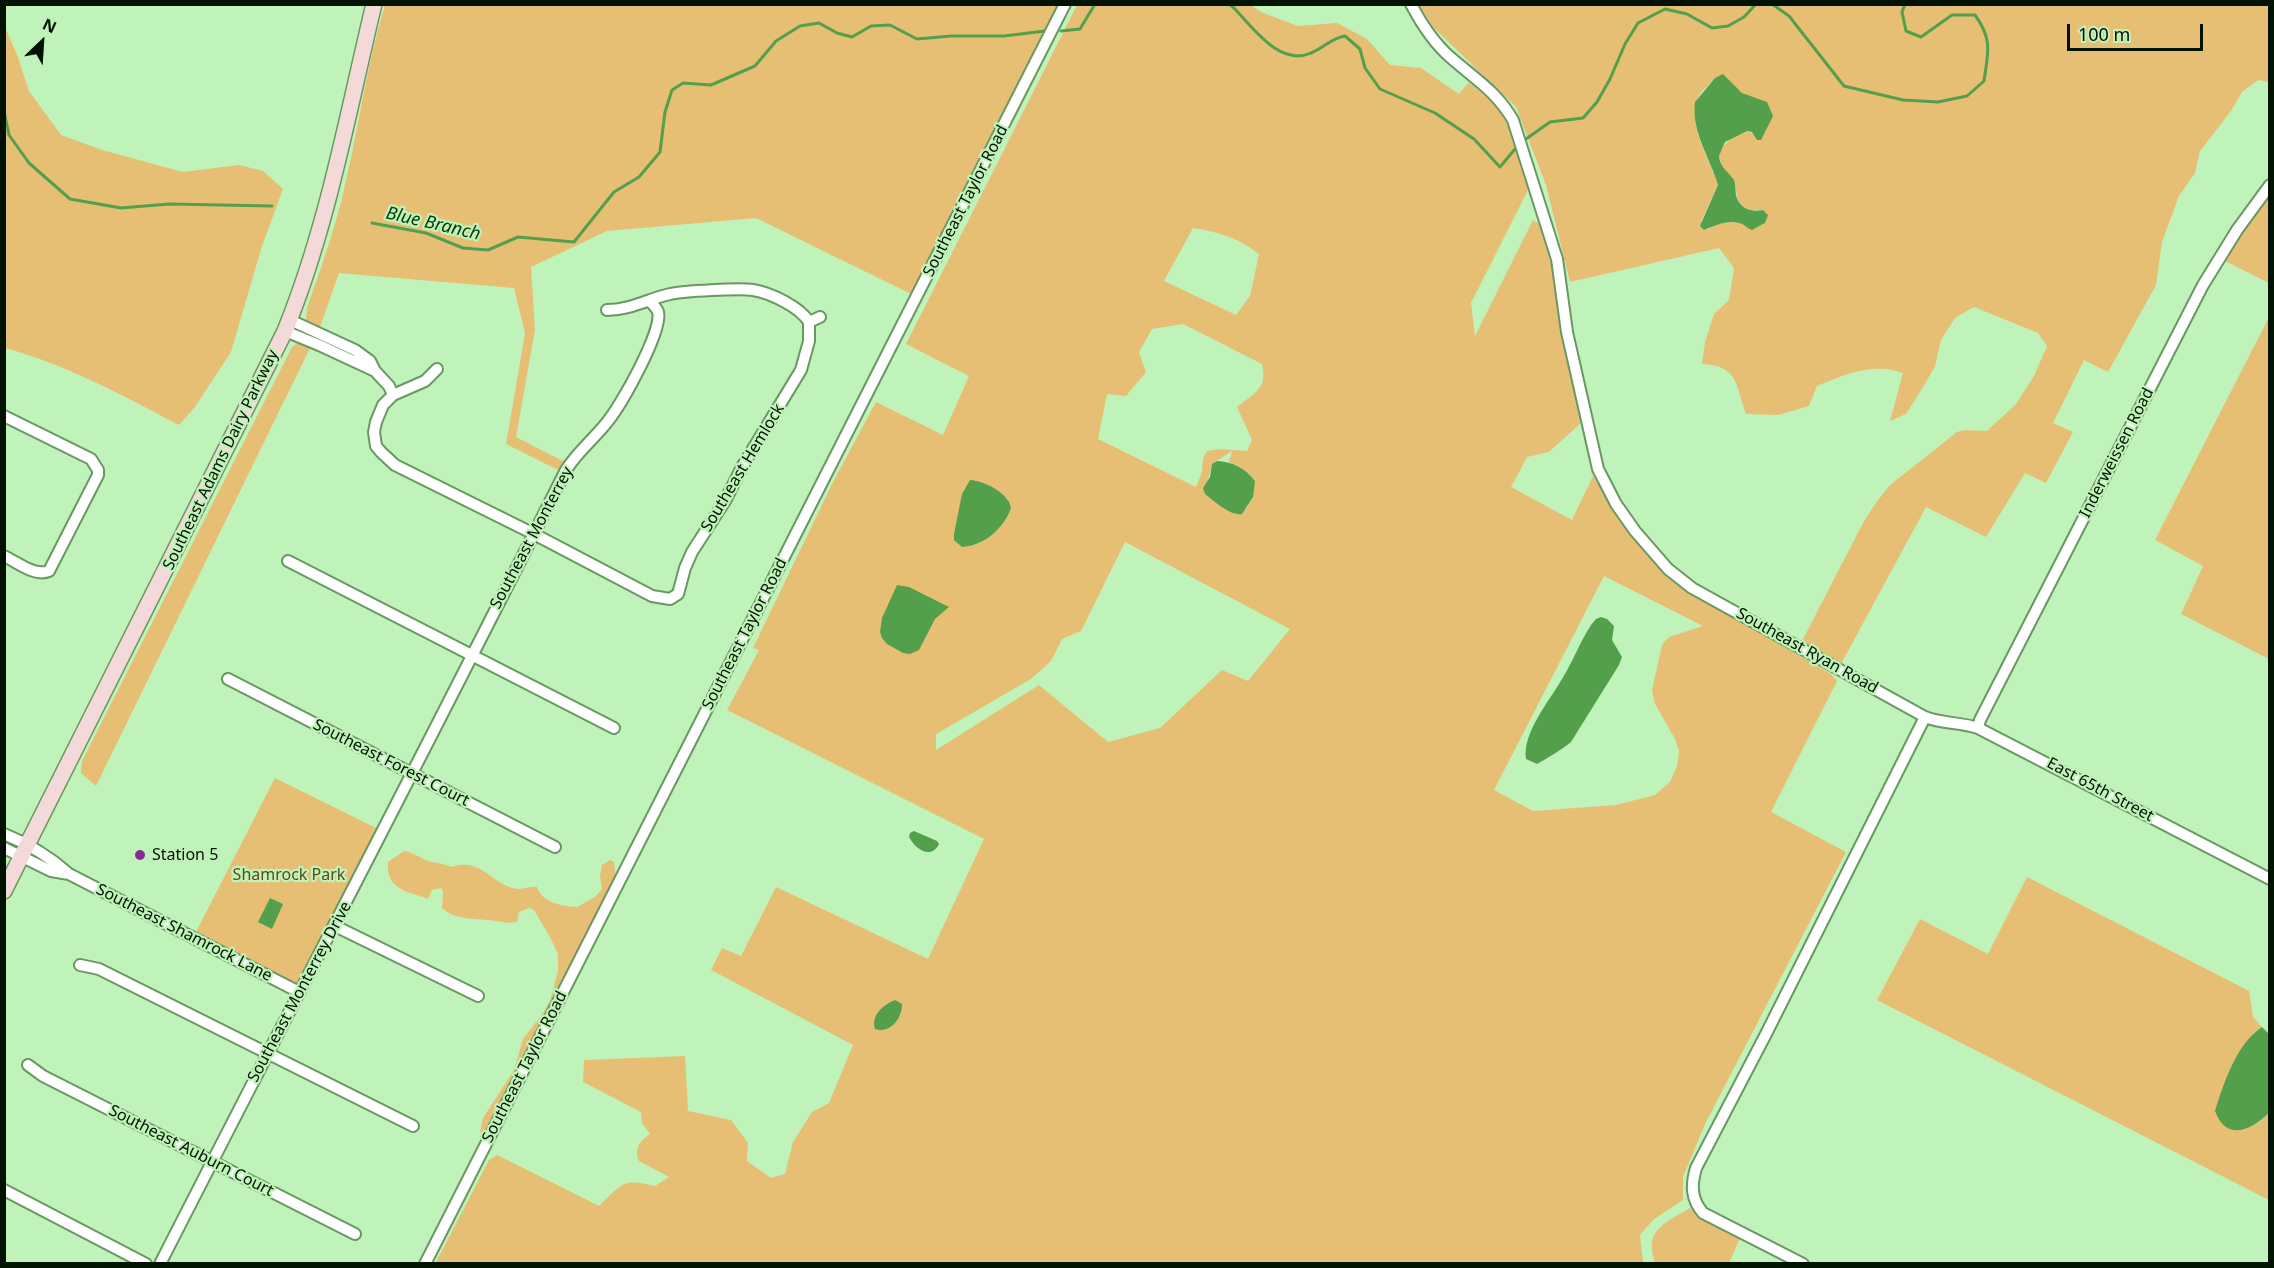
<!DOCTYPE html>
<style>
body{margin:0}
#map{position:relative;width:2274px;height:1268px;overflow:hidden;background:#c0f3ba;font-family:"Noto Sans",sans-serif}
canvas{display:block}
.frame{position:absolute;inset:0;border:6px solid #021202;pointer-events:none}
.north{position:absolute;left:12px;top:12px;width:60px;height:60px;-webkit-text-stroke:4px #c0f3ba;paint-order:stroke;rotate:25deg;font-size:16px;font-weight:700;line-height:24px;text-align:center;color:#021202}
.north::after{content:'';display:block;margin:auto;width:21px;height:27px;background:#021202;clip-path:polygon(50% 0,100% 100%,50% 72%,0 100%)}
.scale{position:absolute;left:2067px;top:24px;width:136px;height:27px;box-sizing:border-box;border:3px solid #021202;border-top:0;padding-left:8px;font-size:18px;line-height:21px;white-space:nowrap;color:#021202;-webkit-text-stroke:4px #c0f3ba;paint-order:stroke}
</style>
<div id="map">
<canvas width="2274" height="1268"></canvas>
<div class="frame"></div>
<div class="north">N</div>
<div class="scale">100 m</div>
</div>
<script>
const ctx = document.querySelector('canvas').getContext('2d');
ctx.lineJoin = 'round';
function paint(path, color) {
  ctx.fillStyle = color;
  ctx.fill(path, 'evenodd');
}
function trace(path, color, width, dash) {
  ctx.strokeStyle = color;
  ctx.lineWidth = width;
  ctx.lineCap = dash ? 'butt' : 'round';
  ctx.setLineDash(dash || []);
  ctx.stroke(path);
}
function drawText(font, color, halo, rows, align = 'center') {
  ctx.font = font + ' "Noto Sans",sans-serif';
  ctx.lineWidth = 4.5;
  ctx.setLineDash([]);
  ctx.textBaseline = 'middle';
  ctx.strokeStyle = halo;
  ctx.fillStyle = color;
  for (const [text, x, y, turn = 0] of rows) {
    ctx.save();
    ctx.translate(x, y);
    ctx.rotate((+turn || 0) * Math.PI / 180);
    ctx.textAlign = isNaN(turn) ? turn : align;
    if (halo) ctx.strokeText(text, 0, 0);
    ctx.fillText(text, 0, 0);
    ctx.restore();
  }
}
paint(new Path2D(`
 M 385,5 L 1058,5 L 913,295 L 756,218 L 607,231 L 531,267 L 535,330 L 516,437 L 565,462 L 562,472 L 506,444 L 525,333 L 514,288 L 339,273 L 320,327 L 306,320 L 307,308 C 321,267 336,227 345,185 C 359,125 367,63 385,5 Z
 M 1077,5 L 1251,5 L 1261,12 L 1298,26 L 1337,23 L 1367,39 L 1390,65 L 1421,68 L 1459,94 L 1469,82 L 1498,108 L 1508,126 L 1528,190 L 1471,303 L 1475,336 L 1533,220 L 1540,224 L 1554,270 L 1582,422 L 1549,452 L 1527,457 L 1511,487 L 1572,520 L 1593,476 L 1620,522 L 1648,556 L 1676,584 L 1831,674 L 1837,681 L 1771,812 L 1846,852 L 1705,1124 L 1683,1177 L 1683,1200 L 1654,1219 L 1640,1235 L 1643,1263 L 435,1264 L 489,1160 L 497,1155 L 599,1206 C 623,1183 622,1178 655,1186 L 669,1177 L 639,1161 C 634,1148 639,1142 650,1134 L 642,1123 L 641,1112 L 583,1082 L 584,1060 L 685,1056 L 688,1111 L 731,1120 L 748,1143 L 747,1161 L 771,1178 L 785,1174 L 793,1142 L 812,1112 L 829,1103 L 853,1045 L 711,970 L 722,948 L 741,956 L 776,887 L 928,959 L 984,839 L 727,710 L 759,650 L 753,648 L 833,482 L 876,402 L 943,435 L 969,376 L 906,344 ZM 1193,228 C 1218,232 1239,238 1259,254 L 1250,296 L 1236,315 L 1164,281 ZM 1183,324 L 1262,364 C 1268,389 1254,393 1237,407 L 1252,440 L 1247,451 L 1221,449 L 1207,451 L 1203,458 L 1202,472 L 1196,487 L 1098,439 L 1107,394 L 1126,396 L 1146,372 L 1139,352 L 1152,329 ZM 1232,451 L 1229,462 L 1240,467 L 1253,497 L 1246,509 L 1229,511 L 1205,494 C 1206,483 1210,475 1212,464 ZM 975,480 L 1008,499 L 1006,519 L 991,535 L 974,545 ZM 1125,542 L 1290,629 L 1248,681 L 1222,670 L 1160,728 L 1108,742 L 1039,685 L 936,750 L 936,734 L 1031,679 L 1051,661 L 1062,639 L 1081,631 ZM 1604,576 L 1703,626 L 1669,637 L 1662,645 L 1652,690 L 1655,704 L 1675,739 L 1679,751 L 1677,766 L 1670,782 L 1655,795 L 1616,805 L 1533,811 L 1494,790 Z
 M 1419,5 L 2269,5 L 2269,82 L 2258,80 L 2242,92 L 2231,111 L 2200,151 L 2195,173 L 2179,196 L 2162,242 L 2156,285 L 2108,372 L 2084,360 L 2053,423 L 2073,432 L 2046,483 L 2025,473 L 1986,537 L 1926,507 L 1841,664 L 1802,641 L 1863,523 L 1875,504 L 1890,485 L 1957,432 L 1965,430 L 1987,431 L 2016,404 L 2034,376 L 2047,346 L 2038,333 L 1974,307 L 1955,318 L 1941,340 L 1935,366 L 1925,384 L 1906,414 L 1890,421 L 1903,373 C 1872,362 1846,374 1817,386 L 1809,406 L 1778,415 L 1746,414 C 1735,384 1739,366 1702,364 L 1705,342 L 1714,314 L 1729,300 L 1734,268 L 1719,248 L 1570,282 L 1546,185 L 1516,107 L 1434,28 ZM 1727,77 C 1735,94 1752,97 1767,102 L 1754,134 L 1747,131 C 1734,136 1723,141 1719,156 L 1722,167 L 1735,182 L 1738,202 L 1750,210 L 1763,210 L 1765,223 C 1750,233 1754,227 1740,223 C 1728,220 1717,224 1707,229 L 1701,222 L 1718,185 C 1711,161 1684,120 1699,96 C 1703,89 1710,84 1715,78 Z
 M 4,25 L 18,57 L 29,91 L 61,135 L 102,150 L 183,172 L 239,165 L 263,171 L 283,189 L 262,246 L 231,352 L 195,407 L 179,425 C 122,395 67,365 5,348 Z
 M 2269,196 L 2269,283 L 2223,260 Z
 M 2269,317 L 2269,659 L 2181,614 L 2203,566 L 2155,540 Z
 M 298,343 L 311,346 L 96,786 L 81,773 L 82,761 L 292,347 Z
 M 275,778 L 378,829 L 296,984 L 196,932 Z
 M 404,851 C 414,852 424,861 432,862 C 439,863 444,864 451,867 C 480,857 490,882 513,888 C 521,891 528,886 537,887 C 542,903 562,906 577,907 L 595,897 L 602,889 L 600,876 L 602,865 L 610,860 L 614,862 L 616,880 L 483,1138 L 480,1133 L 483,1118 L 514,1070 L 523,1039 L 543,1013 L 550,1001 L 558,971 L 558,954 L 550,937 L 534,910 L 529,908 L 519,912 L 517,922 C 506,924 499,921 488,920 C 470,918 456,920 442,908 L 443,891 L 441,888 L 432,890 L 428,899 C 407,891 386,890 388,862 Z
 M 2027,877 L 2249,991 L 2253,1017 L 2262,1027 L 2252,1034 L 2258,1123 L 2269,1113 L 2269,1200 L 1877,1000 L 1920,919 L 1988,954 Z
 M 1690,1208 L 1701,1218 L 1740,1238 L 1729,1263 L 1655,1263 C 1654,1258 1651,1250 1652,1244 C 1653,1225 1676,1217 1690,1208 Z`), '#e6bf74');
paint(new Path2D(`
 M 1723,74 L 1742,93 L 1767,102 L 1773,116 L 1761,140 L 1757,140 L 1752,132 L 1747,131 L 1725,142 L 1719,156 C 1720,168 1728,171 1734,180 C 1736,185 1735,190 1736,195 C 1738,207 1751,213 1763,210 L 1768,215 L 1765,223 L 1752,230 C 1749,229 1747,227 1744,225 C 1731,218 1716,225 1704,230 L 1700,226 L 1718,185 C 1710,157 1691,132 1695,102 L 1715,78 Z
 M 1217,461 C 1233,462 1245,468 1255,481 L 1253,497 L 1242,514 C 1230,516 1214,501 1205,494 L 1203,488 L 1210,477 L 1212,464 Z
 M 970,480 C 983,480 1010,494 1011,508 C 1004,528 984,546 962,547 L 954,540 L 954,534 L 962,494 Z
 M 897,585 L 909,587 L 949,607 L 935,619 L 919,650 L 910,654 L 903,653 L 887,644 L 882,638 L 880,632 L 882,618 Z
 M 1601,617 L 1607,619 L 1614,626 L 1612,640 L 1622,657 L 1619,665 L 1571,742 C 1560,751 1549,757 1537,764 L 1526,759 C 1522,733 1550,700 1562,679 C 1573,661 1580,642 1591,625 L 1596,619 Z
 M 914,831 L 937,841 L 939,844 C 931,860 915,849 909,837 L 910,833 Z
 M 270,898 L 283,904 L 272,929 L 258,922 Z
 M 895,1000 L 902,1004 C 902,1019 890,1034 875,1029 C 871,1015 883,1005 895,1000 Z
 M 2262,1027 L 2269,1034 L 2269,1113 C 2252,1129 2227,1143 2215,1111 C 2224,1083 2236,1044 2262,1027 Z`), '#539f4c');
trace(new Path2D(`
 M 1198,4 L 1200,4
 M 1229,4 L 1234,8 C 1253,28 1280,67 1311,53 C 1324,48 1331,38 1345,36 L 1360,49 L 1365,68 L 1380,89 L 1435,113 L 1474,139 L 1500,167 L 1515,149
 M 1772,4 L 1789,16 L 1844,86 L 1903,100 L 1938,102 L 1967,96 L 1984,81 C 1988,52 1993,40 1975,15 L 1952,15 L 1921,37 L 1906,31 L 1902,12 L 1905,4
 M 1061,31 L 1080,29 L 1095,4
 M 4,111 L 9,135 L 29,163 L 70,199 L 121,208 L 169,204 L 272,206
 M 1526,139 L 1550,122 L 1583,118 L 1597,102 L 1610,79 L 1625,44 L 1638,23 L 1665,9 L 1687,14 L 1712,28 L 1728,26 L 1744,17 L 1756,4
 M 372,223 L 426,233 L 463,248 L 488,250 L 518,237 L 574,242 L 614,192 L 639,177 L 660,152 L 665,112 L 672,90 L 683,83 L 711,85 L 755,66 L 776,41 L 800,26 L 819,23 L 837,33 L 852,37 L 871,26 L 890,25 L 917,39 L 951,36 L 1004,36 L 1045,31`), '#539f4c', 3);
const street = new Path2D(`
 M 1411,4 C 1421,23 1434,43 1450,57 C 1475,79 1496,91 1513,120 L 1557,259 L 1567,332 L 1598,469 L 1616,504 L 1635,531 L 1668,569 L 1692,588 L 1925,717 C 1943,724 1960,722 1978,728 L 2270,879
 M 607,310 C 630,310 648,299 670,294 C 683,291 740,288 753,290 C 771,293 800,307 809,322
 M 290,320 L 355,350 L 370,361 L 375,371 L 389,386 L 393,395
 M 809,322 L 820,317
 M 285,331 L 319,345 L 375,371
 M 437,369 L 425,381 L 393,395 L 383,405 L 376,422 L 374,432 L 376,446 L 381,452 L 395,465 L 534,534 L 652,596 L 670,599
 M 4,416 L 91,459 L 98,470 L 98,475 L 49,571 C 35,577 17,562 4,556
 M 288,561 L 614,728
 M 670,599 L 678,594 L 685,568 L 692,552 L 725,501 L 742,467 L 801,370 L 809,341 L 809,322
 M 228,679 L 555,847
 M 1978,728 L 1980,720 L 2203,285 L 2237,230 L 2270,185
 M 4,834 C 29,844 49,856 69,874 L 299,992
 M 4,848 L 51,871 L 69,874
 M 335,926 L 478,996
 M 80,965 L 99,969 L 413,1126
 M 28,1065 L 43,1076 L 355,1234
 M 4,1190 L 146,1264
 M 160,1264 C 295,999 433,736 566,470 C 578,451 595,438 608,421 C 621,405 663,331 658,312 C 657,308 652,304 650,301
 M 425,1264 L 1065,4
 M 1803,1264 L 1703,1213 C 1691,1199 1691,1185 1696,1168 L 1766,1034 L 1925,717`);
const secondary = new Path2D(`
 M 4,891 L 285,331 C 328,225 347,116 374,4`);
trace(street, '#699863', 14);
trace(secondary, '#699863', 18);
trace(street, '#fff', 10);
trace(secondary, '#f3dad9', 15);
for (const [x, y, r, color] of [
 [140,855,6,"#872a95"]
]) {
  const dot = new Path2D();
  dot.arc(x, y, r, 0, 2 * Math.PI);
  ctx.fillStyle = color;
  ctx.fill(dot);
  trace(dot, '#c0f3ba', 2);
}
drawText('16px', '#021202', '#c0f3ba', [
 ["Southeast Taylor Road",966,201,-63],
 ["Inderweissen Road",2117,453,-63],
 ["Southeast Adams Dairy Parkway",221,460,-64],
 ["Southeast Hemlock",743,468,-59],
 ["Southeast Monterrey",532,538,-62],
 ["Southeast Taylor Road",745,634,-63],
 ["Southeast Ryan Road",1807,651,29],
 ["Southeast Forest Court",391,763,27],
 ["East 65th Street",2100,790,28],
 ["Southeast Shamrock Lane",184,933,27],
 ["Southeast Monterrey Drive",300,992,-62],
 ["Southeast Taylor Road",525,1067,-63],
 ["Southeast Auburn Court",191,1151,27]
]);
drawText('16px', '#021202', '#c0f3ba', [
 ["Station 5",152,855]
], 'left');
drawText('16px', '#5e481b', '#c0f3ba', [
 ["Shamrock Park",289,875]
]);
drawText('italic 18px', '#053d02', '#c0f3ba', [
 ["Blue Branch",433,224,13]
]);
</script>
